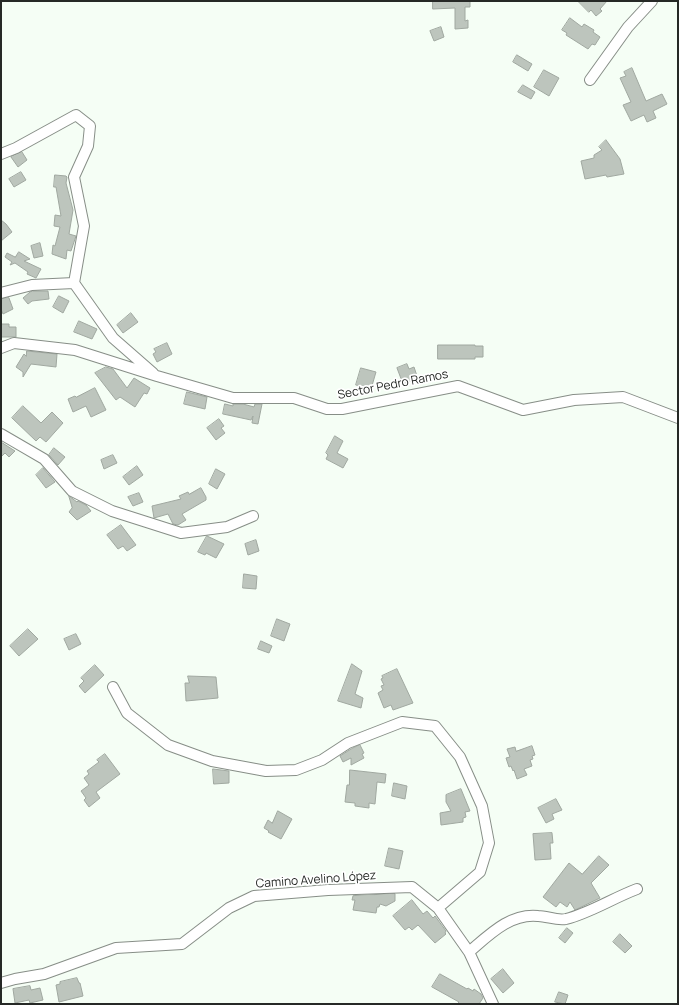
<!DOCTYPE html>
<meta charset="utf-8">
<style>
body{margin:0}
#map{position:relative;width:679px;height:1005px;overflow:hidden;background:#f5fef5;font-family:Manrope,sans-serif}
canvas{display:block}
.frame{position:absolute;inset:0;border:2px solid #262926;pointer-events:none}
</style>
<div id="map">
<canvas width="679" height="1005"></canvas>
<div class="frame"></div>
</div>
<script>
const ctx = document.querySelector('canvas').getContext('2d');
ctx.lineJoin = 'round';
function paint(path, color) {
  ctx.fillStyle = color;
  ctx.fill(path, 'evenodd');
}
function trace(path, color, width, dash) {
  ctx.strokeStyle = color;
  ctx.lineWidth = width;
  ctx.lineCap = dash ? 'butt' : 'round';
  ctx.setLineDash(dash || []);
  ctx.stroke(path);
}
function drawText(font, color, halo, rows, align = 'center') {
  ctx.font = font + ' Manrope,sans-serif';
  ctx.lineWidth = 3.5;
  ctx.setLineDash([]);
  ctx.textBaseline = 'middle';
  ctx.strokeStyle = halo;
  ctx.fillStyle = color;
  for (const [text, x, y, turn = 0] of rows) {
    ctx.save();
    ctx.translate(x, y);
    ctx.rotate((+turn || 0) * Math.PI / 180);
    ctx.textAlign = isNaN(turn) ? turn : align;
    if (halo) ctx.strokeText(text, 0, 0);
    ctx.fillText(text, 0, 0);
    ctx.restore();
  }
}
const building = new Path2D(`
 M 433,1 L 470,1 L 470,7 L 465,7 L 465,21 L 468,20 L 468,28 L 455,29 L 455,8 L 433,9 Z
 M 578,1 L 607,1 L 600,9 L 602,11 L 596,16 L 591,10 L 589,12 Z
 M 570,18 L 582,27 L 584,24 L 594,30 L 593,32 L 600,37 L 595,45 L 592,44 L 588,49 L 566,35 L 567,33 L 562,30 Z
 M 441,27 L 444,37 L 434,41 L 430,31 Z
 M 517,55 L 532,64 L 528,71 L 513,62 Z
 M 632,68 L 646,101 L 662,94 L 667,104 L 653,111 L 656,118 L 647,122 L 644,115 L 631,121 L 623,105 L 631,102 L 620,78 L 626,76 L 624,72 Z
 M 544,70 L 559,78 L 549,96 L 534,87 Z
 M 523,85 L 535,92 L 531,99 L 518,92 Z
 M 606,140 L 620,159 L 624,174 L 607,177 L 606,175 L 585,179 L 581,161 L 594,158 L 594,155 L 602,150 L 599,147 Z
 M 22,152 L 27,160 L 18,167 L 11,157 Z
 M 21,172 L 26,180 L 14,187 L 9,179 Z
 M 55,175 L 66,176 L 67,177 L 66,183 L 73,210 L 69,234 L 76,236 L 71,251 L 67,250 L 66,259 L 52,254 L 53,245 L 55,246 L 60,227 L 54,226 L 55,215 L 61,216 L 56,187 L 54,187 Z
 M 1,220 L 6,224 L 12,232 L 1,241 Z
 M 40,243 L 43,256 L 34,258 L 31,246 Z
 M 19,252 L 30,259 L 24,261 L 41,269 L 36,278 L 27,274 L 28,272 L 15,263 L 10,265 L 12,262 L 5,257 L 7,253 L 15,257 Z
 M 33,291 L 48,291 L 49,299 L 32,301 L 28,304 L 23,298 L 30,292 Z
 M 59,296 L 69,301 L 63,313 L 53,307 Z
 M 9,298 L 13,309 L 3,314 L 1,309 L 1,299 Z
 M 131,313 L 138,322 L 123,333 L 117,325 Z
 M 79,321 L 97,329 L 92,339 L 74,332 Z
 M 1,324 L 9,324 L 9,327 L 16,327 L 16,337 L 1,337 Z
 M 167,343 L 172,354 L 157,362 L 153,354 L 156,352 L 154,349 Z
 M 438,345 L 475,345 L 475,346 L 483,346 L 483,357 L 475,357 L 475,359 L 438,359 Z
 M 27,351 L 57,354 L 56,367 L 31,364 L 23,377 L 23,372 L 16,367 L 24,354 L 26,356 Z
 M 407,364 L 409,369 L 414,367 L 418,379 L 403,384 L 397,368 Z
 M 106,367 L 113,369 L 127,388 L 134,378 L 150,388 L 147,394 L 144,393 L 135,407 L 120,397 L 116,400 L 95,373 Z
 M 361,368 L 376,372 L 371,389 L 356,385 Z
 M 95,388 L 106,410 L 91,417 L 86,406 L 73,412 L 68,399 L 75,396 L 76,397 Z
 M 187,392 L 207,397 L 205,409 L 184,404 Z
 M 225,404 L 233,406 L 233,404 L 243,404 L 254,407 L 255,404 L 262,404 L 258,424 L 252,423 L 253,416 L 251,420 L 223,414 Z
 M 23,406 L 41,423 L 52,412 L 63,423 L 46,442 L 40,437 L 36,441 L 12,418 Z
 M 219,419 L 224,426 L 221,428 L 225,433 L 216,440 L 207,428 Z
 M 335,436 L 343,441 L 337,453 L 348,459 L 343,468 L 326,459 L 328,455 L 326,453 Z
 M 1,442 L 15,451 L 9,457 L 5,453 L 1,457 Z
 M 54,448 L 65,457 L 58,465 L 49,455 Z
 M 113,455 L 117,463 L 104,469 L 101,460 Z
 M 137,466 L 143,475 L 129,485 L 123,477 Z
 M 43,468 L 55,482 L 46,488 L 36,475 Z
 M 216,469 L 225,474 L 217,489 L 209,484 Z
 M 201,488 L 206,497 L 206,500 L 182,514 L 186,520 L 178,525 L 173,524 L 168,514 L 154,518 L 152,506 L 181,499 L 179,496 L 188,492 L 189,494 Z
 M 139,493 L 143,502 L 133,506 L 128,497 Z
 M 69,496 L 77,502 L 78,501 L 86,505 L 91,511 L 77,520 L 69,512 L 72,508 Z
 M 121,525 L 136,545 L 127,551 L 123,546 L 118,549 L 107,535 Z
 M 207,536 L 224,544 L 216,558 L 206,553 L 205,555 L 198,552 Z
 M 256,540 L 259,551 L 248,555 L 245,544 Z
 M 244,574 L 257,576 L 256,589 L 243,588 Z
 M 277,619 L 290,624 L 284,641 L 271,636 Z
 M 28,629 L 38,639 L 19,656 L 10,646 Z
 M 76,634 L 81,644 L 69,650 L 64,639 Z
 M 261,641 L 272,646 L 269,653 L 258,649 Z
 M 352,664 L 362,671 L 355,694 L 363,698 L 361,708 L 338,701 Z
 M 95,665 L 104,675 L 85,693 L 79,686 L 84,681 L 81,678 Z
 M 397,669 L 413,703 L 393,710 L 391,705 L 384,708 L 378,693 L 383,690 L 381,686 L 384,685 L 381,679 L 383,678 L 382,676 Z
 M 188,676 L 216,677 L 218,698 L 186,701 L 185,683 L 189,683 Z
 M 360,745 L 364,753 L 362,754 L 364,758 L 351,765 L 351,758 L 343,762 L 340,756 L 351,749 Z
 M 532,746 L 535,755 L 532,756 L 533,759 L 530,760 L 532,766 L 524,769 L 527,775 L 517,779 L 514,770 L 513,771 L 511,766 L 509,767 L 506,758 L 510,757 L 507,749 L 515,747 L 516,751 Z
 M 105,754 L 120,774 L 96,792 L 100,798 L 89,807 L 84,800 L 86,798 L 81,791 L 89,785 L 84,778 L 89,774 L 87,771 L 99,762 L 97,760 Z
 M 213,769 L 229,771 L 229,783 L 214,784 Z
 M 350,770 L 386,774 L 385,783 L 377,782 L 375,804 L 369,803 L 369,808 L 355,806 L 355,803 L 345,802 L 347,785 L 349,785 Z
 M 394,783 L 407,786 L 405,799 L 392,796 Z
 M 461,789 L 470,811 L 465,812 L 466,817 L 463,818 L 463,822 L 441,825 L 440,813 L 451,811 L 446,802 L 446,795 Z
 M 556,799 L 562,810 L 552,814 L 554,819 L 546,823 L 538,808 Z
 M 278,811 L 292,819 L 281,839 L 268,832 L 269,831 L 264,828 L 268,820 L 272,823 Z
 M 552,833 L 553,843 L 550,843 L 551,859 L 535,860 L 533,834 Z
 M 389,848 L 403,851 L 399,869 L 385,866 Z
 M 599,856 L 609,865 L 591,883 L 600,898 L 575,910 L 570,902 L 567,907 L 560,902 L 556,907 L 543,897 L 569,863 L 582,874 Z
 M 395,894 L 395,901 L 386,906 L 380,904 L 379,907 L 377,907 L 376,913 L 353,910 L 355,900 L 352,900 L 353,896 Z
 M 412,900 L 423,914 L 427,911 L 433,918 L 435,916 L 446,931 L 445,933 L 446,934 L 435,943 L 418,925 L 412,930 L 409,927 L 405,930 L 393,916 Z
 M 567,928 L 573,933 L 565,943 L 559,938 Z
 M 620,934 L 632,946 L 625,953 L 613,942 Z
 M 503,969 L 514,983 L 503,993 L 491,979 Z
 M 440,974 L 467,989 L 468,988 L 473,991 L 474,989 L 481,994 L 483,998 L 479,1004 L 457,1004 L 459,1002 L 432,987 Z
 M 77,978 L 79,983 L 80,983 L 83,996 L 59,1002 L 56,985 L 60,984 L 60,982 Z
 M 30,986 L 31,990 L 40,988 L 43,1000 L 30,1003 L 29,1000 L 15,1003 L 13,989 Z
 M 559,992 L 568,995 L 565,1004 L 555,1002 Z`);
paint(building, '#bdc5bd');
trace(building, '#a0a8a0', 1);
const minor = new Path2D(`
 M 590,80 L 628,27 L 652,1
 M 1,154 L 16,148 L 76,115 L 90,126 L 88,146 L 74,177 L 84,226 L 74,283 L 113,338 L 153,373
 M 1,293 L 32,285 L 74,283
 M 1,348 L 14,343 L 75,350 L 157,376 L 233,398 L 294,398 L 327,409 L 342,409 L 458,386 L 523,410 L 574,400 L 623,397 L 678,418
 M 1,434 L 44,459 L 72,491 L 112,511 L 181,533 L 227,527 L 253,516
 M 113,687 L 127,713 L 168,745 L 212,761 L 266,771 L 296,770 L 322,760 L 348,743 L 402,722 L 435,726 L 460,757 L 482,806 L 489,843 L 480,872 L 438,908
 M 469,952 C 489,935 510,913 538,916 C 547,916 557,921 566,919 C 590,913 613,898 637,889
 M 1,983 L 15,979 L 44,974 L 116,948 L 182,944 L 229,908 L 254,896 L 328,890 L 412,887 L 438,908 L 469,952 L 493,1004`);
trace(minor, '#878e87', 12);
trace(minor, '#fff', 10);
drawText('12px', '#262926', '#fff', [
 ["Sector Pedro Ramos",393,385,-11],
 ["Camino Avelino López",316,880,-4]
]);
</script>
